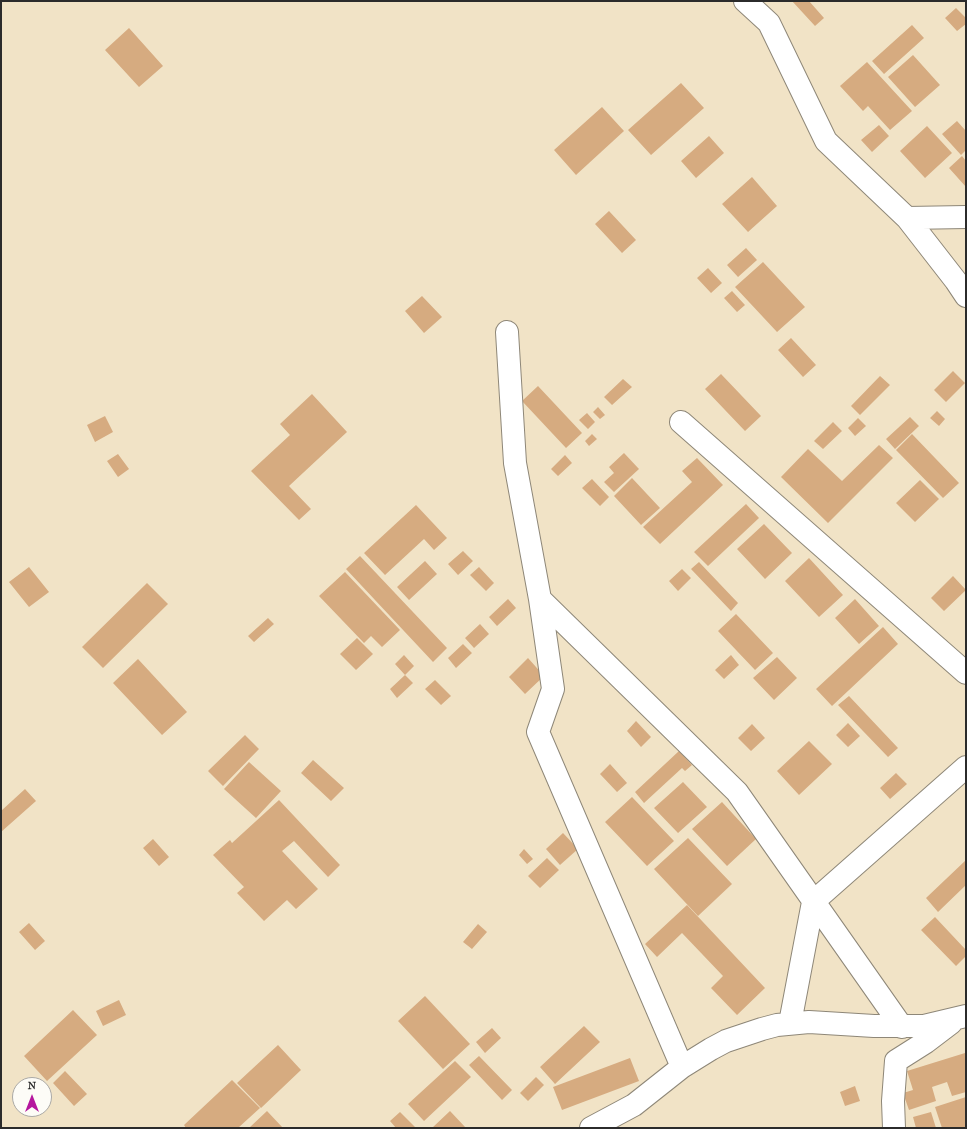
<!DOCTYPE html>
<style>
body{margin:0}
#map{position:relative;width:967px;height:1129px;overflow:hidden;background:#f1e3c6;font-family:"IM FELL French Canon",serif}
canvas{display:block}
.frame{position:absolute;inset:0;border:2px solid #2b2b2b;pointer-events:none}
.north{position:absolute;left:12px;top:1077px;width:40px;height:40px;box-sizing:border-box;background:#fdfcf7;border:1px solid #a9a8a5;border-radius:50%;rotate:0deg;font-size:11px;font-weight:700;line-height:16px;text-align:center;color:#2b2b2b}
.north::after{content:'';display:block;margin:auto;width:14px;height:18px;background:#b5179e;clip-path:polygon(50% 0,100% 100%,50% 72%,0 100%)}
</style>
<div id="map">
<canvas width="967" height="1129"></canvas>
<div class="frame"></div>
<div class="north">N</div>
</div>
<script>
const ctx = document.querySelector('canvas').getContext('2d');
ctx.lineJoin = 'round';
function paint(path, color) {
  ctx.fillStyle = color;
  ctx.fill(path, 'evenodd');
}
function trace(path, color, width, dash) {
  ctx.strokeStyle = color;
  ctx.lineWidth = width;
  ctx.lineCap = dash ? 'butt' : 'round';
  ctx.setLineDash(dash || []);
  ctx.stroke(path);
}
paint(new Path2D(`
 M 792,1 L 809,1 L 824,18 L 815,26 Z
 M 956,8 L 966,18 L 966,24 L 957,31 L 945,18 Z
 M 912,25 L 924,38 L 884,74 L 872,61 Z
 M 129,28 L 163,66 L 139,87 L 105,50 Z
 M 913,55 L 940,85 L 915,107 L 888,77 Z
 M 867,62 L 912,111 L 890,130 L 868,106 L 863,111 L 840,86 Z
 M 681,83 L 704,108 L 651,155 L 628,130 Z
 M 602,107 L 624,131 L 576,175 L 554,150 Z
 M 957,121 L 966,131 L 966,150 L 961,155 L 942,134 Z
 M 879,125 L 889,136 L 872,152 L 861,140 Z
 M 927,126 L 952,153 L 925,178 L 900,151 Z
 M 709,136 L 724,153 L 696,178 L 681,161 Z
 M 962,156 L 966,161 L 966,187 L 949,168 Z
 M 752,177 L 777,206 L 748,232 L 722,204 Z
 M 609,211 L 636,240 L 622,253 L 595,224 Z
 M 746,248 L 757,260 L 738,277 L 727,265 Z
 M 763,262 L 805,307 L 777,332 L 735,287 Z
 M 708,268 L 722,283 L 711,293 L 697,278 Z
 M 732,291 L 745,305 L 737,312 L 724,298 Z
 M 422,296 L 442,317 L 424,333 L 405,311 Z
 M 791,338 L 816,365 L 803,377 L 778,350 Z
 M 953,371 L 965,383 L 946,402 L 934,390 Z
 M 721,374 L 761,416 L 745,431 L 705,389 Z
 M 880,376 L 890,385 L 860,415 L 851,406 Z
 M 623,379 L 632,387 L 612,405 L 604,397 Z
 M 538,386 L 582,433 L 566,448 L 522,401 Z
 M 312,394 L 347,432 L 289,486 L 311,509 L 299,520 L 251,471 L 290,435 L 280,424 Z
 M 598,407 L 605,415 L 600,419 L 593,412 Z
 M 937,411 L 945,419 L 939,426 L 930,418 Z
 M 587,413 L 595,422 L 588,429 L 579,420 Z
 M 105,416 L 113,432 L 95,442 L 87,425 Z
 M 910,417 L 919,426 L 895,449 L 886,439 Z
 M 858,418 L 866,426 L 855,436 L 848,428 Z
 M 833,422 L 842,431 L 823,449 L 814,441 Z
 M 592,434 L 597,439 L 589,446 L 585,441 Z
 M 912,434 L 959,483 L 943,498 L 896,450 Z
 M 879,445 L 893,458 L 828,523 L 781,477 L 808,449 L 842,481 Z
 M 624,453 L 639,469 L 614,492 L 604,482 L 614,473 L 609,467 Z
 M 118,454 L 129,469 L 118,477 L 107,461 Z
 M 565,455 L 572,463 L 558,476 L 551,469 Z
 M 697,458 L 723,485 L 660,544 L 643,527 L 692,482 L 682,471 Z
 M 632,478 L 660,508 L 641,525 L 614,496 Z
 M 592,479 L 609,497 L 600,506 L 582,488 Z
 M 920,480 L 939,499 L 915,522 L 896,503 Z
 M 746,504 L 759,518 L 708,566 L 694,552 Z
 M 416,505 L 447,538 L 434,550 L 424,539 L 385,575 L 364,553 Z
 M 764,524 L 792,553 L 765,579 L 737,549 Z
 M 463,551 L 473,561 L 458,575 L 448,564 Z
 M 360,556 L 447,648 L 433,662 L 346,569 Z
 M 809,558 L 843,595 L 819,617 L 785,581 Z
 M 425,561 L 437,574 L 409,600 L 397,587 Z
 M 699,562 L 738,603 L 731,611 L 691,569 Z
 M 29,567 L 49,592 L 29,607 L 9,582 Z
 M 479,567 L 494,583 L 486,591 L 470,575 Z
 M 682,569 L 691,578 L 678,591 L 669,581 Z
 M 345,572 L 400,630 L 382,647 L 371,636 L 364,643 L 319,596 Z
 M 953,576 L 966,590 L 944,611 L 931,598 Z
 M 147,583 L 168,604 L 103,668 L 82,647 Z
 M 508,599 L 516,608 L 497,626 L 489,617 Z
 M 855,599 L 879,626 L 859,644 L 835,618 Z
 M 736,614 L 773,653 L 755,670 L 718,631 Z
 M 268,618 L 274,624 L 254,642 L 248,636 Z
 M 480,624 L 489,634 L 474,648 L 465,638 Z
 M 883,627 L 898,644 L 832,706 L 816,689 Z
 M 357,638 L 373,654 L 356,670 L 340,654 Z
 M 463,644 L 472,653 L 456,668 L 448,658 Z
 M 404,655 L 414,666 L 405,675 L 395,664 Z
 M 731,655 L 739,665 L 724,679 L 715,670 Z
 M 777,657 L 797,678 L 774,700 L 753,678 Z
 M 528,658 L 544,676 L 525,694 L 509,677 Z
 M 138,659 L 187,712 L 162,735 L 113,683 Z
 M 405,675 L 413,683 L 397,698 L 390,689 Z
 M 435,680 L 451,696 L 441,705 L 425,689 Z
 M 849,696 L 898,748 L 888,757 L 838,705 Z
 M 636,721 L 651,737 L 641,747 L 627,731 Z
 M 848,723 L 860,736 L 848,747 L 836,735 Z
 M 752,724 L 765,738 L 751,751 L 738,738 Z
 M 245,735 L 259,749 L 223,786 L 208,771 Z
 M 809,741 L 832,764 L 799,795 L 777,771 Z
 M 679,751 L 692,765 L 685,771 L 682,768 L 644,803 L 635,792 Z
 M 313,760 L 344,788 L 331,801 L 301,773 Z
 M 249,762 L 281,791 L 256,818 L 224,789 Z
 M 610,764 L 627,783 L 617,792 L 600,774 Z
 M 896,773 L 907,784 L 890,799 L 880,788 Z
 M 683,782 L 707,807 L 678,833 L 654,808 Z
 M 25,789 L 36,801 L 1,832 L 1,811 Z
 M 632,797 L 674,841 L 647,866 L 605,822 Z
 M 279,800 L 340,865 L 328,877 L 294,841 L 282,851 L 318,889 L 296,909 L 287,900 L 264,921 L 237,893 L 244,887 L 213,855 L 230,840 L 232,843 Z
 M 722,802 L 756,839 L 727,866 L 692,829 Z
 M 563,833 L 578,849 L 560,865 L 546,849 Z
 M 688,838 L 732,884 L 698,916 L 654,869 Z
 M 153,839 L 169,857 L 159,866 L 143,848 Z
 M 524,849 L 533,859 L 527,864 L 519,855 Z
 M 547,858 L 559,870 L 540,888 L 528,876 Z
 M 966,860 L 966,885 L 938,912 L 926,898 Z
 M 687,905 L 765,988 L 737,1015 L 711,988 L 723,976 L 682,933 L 657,957 L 645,944 Z
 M 935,917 L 966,950 L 966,956 L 956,966 L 921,930 Z
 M 29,923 L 45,941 L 35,950 L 19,932 Z
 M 478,924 L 487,932 L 472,949 L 463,942 Z
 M 425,996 L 470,1044 L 443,1069 L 398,1021 Z
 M 119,1000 L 126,1015 L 103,1026 L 96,1011 Z
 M 73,1010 L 97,1035 L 47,1081 L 24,1056 Z
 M 584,1026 L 600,1042 L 555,1084 L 540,1067 Z
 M 492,1028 L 501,1038 L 485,1053 L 476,1042 Z
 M 278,1045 L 301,1070 L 261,1108 L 237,1083 Z
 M 965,1053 L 966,1092 L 952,1096 L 947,1082 L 932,1087 L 936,1101 L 909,1110 L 903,1093 L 913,1090 L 907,1071 Z
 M 479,1056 L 512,1090 L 502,1100 L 469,1065 Z
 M 630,1058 L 639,1081 L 562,1110 L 553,1087 Z
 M 455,1061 L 471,1077 L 424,1121 L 408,1104 Z
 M 65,1071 L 87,1094 L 74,1106 L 53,1083 Z
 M 536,1077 L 544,1085 L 528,1101 L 520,1093 Z
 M 232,1080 L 260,1108 L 238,1128 L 186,1128 L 184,1125 Z
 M 855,1086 L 860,1101 L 845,1106 L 840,1092 Z
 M 966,1097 L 966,1128 L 942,1128 L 935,1107 Z
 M 267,1111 L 283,1128 L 249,1128 Z
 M 450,1111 L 466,1128 L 432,1128 Z
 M 400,1112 L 416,1128 L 396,1128 L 390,1121 Z
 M 931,1112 L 936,1128 L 916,1128 L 913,1117 Z`), '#d6ab80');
const minor = new Path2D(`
 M 745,1 L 769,23 L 826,141 L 907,218 L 956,281 L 966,296
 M 907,218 L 966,217
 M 507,332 L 515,463 L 540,599 L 553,689 L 538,732 L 682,1067
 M 681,422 L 966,673
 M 540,599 L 737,792 L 902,1027
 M 790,1023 L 813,902 L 966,767
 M 591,1128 L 634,1105 L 682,1067 L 711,1049 L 726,1041 L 762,1029 L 777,1025 L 809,1022 L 874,1026 L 924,1026 L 966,1016
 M 894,1128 L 893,1101 L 896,1061 L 926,1042 L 951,1023`);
trace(minor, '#8e8778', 24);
trace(minor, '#fff', 22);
</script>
